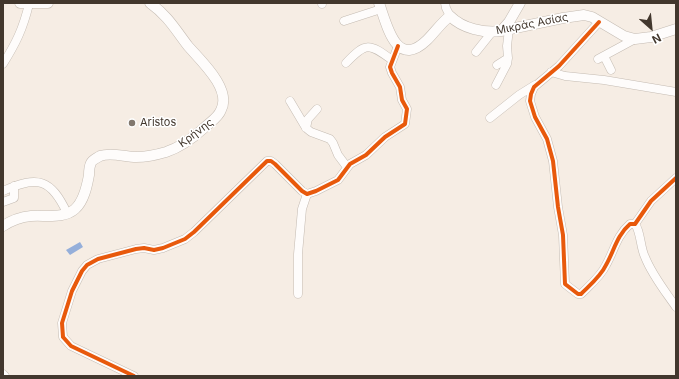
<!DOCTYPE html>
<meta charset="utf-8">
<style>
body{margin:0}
#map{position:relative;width:679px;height:379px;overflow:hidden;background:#f6ede4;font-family:Inter,sans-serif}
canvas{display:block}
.frame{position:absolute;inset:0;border:4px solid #42372d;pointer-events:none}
.north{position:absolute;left:631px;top:8px;width:40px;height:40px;-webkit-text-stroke:3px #fff;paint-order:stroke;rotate:153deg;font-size:11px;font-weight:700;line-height:16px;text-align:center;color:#42372d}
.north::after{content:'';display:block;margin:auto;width:14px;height:18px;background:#42372d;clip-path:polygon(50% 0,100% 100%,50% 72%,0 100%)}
</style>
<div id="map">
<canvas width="679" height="379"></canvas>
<div class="frame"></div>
<div class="north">N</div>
</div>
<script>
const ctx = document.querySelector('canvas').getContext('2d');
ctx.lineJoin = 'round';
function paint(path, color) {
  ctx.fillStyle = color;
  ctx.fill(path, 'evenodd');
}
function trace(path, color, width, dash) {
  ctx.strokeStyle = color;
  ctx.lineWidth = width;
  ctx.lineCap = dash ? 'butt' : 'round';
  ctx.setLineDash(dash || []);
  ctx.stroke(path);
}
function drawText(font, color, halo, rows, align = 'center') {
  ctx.font = font + ' Inter,sans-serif';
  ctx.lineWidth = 3;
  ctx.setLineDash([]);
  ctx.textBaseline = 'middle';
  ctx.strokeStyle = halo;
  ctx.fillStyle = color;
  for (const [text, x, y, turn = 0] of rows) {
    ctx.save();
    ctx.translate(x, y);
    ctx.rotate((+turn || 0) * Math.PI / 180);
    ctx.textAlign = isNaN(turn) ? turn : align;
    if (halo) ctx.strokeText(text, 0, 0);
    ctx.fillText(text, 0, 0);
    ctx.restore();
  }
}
paint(new Path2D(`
 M 80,242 L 83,247 L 70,255 L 66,250 Z`), '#95afda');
const minor = new Path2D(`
 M 445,3 L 446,8 L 450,16
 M 322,4 L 322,3
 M 344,21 L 381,9
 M 599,22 L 559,66 L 534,87 L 531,94 L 530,101 L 535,117 L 547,139 L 553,161 L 558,207 L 563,235 L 565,284 L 578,294 L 581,294 C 590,285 601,276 606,265 C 614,251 617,235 630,224 L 635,224 L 651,201 L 676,178
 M 476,52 L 492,32
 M 604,56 L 611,70
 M 598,59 L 635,39
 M 346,63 C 366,42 369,43 392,60
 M 3,64 C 16,43 23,29 29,4
 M 497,65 L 508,58 L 507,46 L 509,29
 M 551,72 L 565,76 L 604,80 L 676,92
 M 496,85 L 507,64 L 508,58
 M 290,101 L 306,128 L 311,132 L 330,139 L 333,143 L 338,155 L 347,167
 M 490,118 L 519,95 L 535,85
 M 306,128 L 308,119 L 317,109
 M 3,191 C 38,175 51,179 67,213
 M 3,202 L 14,198 L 14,186
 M 635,224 C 641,232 640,247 645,257 C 652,275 665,291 676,307
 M 298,294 L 298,254 L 302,209 L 307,194
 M 3,374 L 5,376
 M 134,376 L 71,346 L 63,337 L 62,323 L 72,291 L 82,271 L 87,265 L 98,259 L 136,249 L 144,248 L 154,250 L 163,248 L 185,239 L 194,232 L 267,161 L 271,161 L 275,164 L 302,191 L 307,194 L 316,191 L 338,180 L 350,164 L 366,155 L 385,137 L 405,124 L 407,109 L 402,100 L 400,87 L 392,73 L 390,67 L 398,46`);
const tertiary = new Path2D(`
 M 20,3 L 48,3
 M 379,3 C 387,25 396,70 427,40 C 435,32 441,23 450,16 C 463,29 484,33 501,31 L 563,18 L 584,15 L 592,17 L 624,36 L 635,39 L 651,37 L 676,29
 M 501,31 L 509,22 L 520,3
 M 3,226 C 12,220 21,217 31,216 C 46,215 64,219 75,209 C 84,201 87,186 89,175 C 89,172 89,167 91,163 C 92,160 97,158 100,156 C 111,152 125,157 136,157 C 146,157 156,155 166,152 C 181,147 193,138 204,128 C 210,122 218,118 221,110 C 232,89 201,61 188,46 C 175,29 168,16 150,3`);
trace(minor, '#c4bbb2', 9);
trace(tertiary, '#c4bbb2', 11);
trace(minor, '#fefcfb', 8);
trace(tertiary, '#fefcfb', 10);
trace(new Path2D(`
 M 599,22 L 559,66 L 534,87 L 531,94 L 530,101 L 535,117 L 547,139 L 553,161 L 558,207 L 563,235 L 565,284 L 578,294 L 581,294 C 590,285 601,276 606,265 C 614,251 617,235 630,224 L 635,224 L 651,201 L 676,178
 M 134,376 L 71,346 L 63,337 L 62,323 L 72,291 L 82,271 L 87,265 L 98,259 L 136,249 L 144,248 L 154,250 L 163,248 L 185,239 L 194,232 L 267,161 L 271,161 L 275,164 L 302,191 L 307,194 L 316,191 L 338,180 L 350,164 L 366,155 L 385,137 L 405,124 L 407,109 L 402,100 L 400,87 L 392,73 L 390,67 L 398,46`), '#e8590c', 4);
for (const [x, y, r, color] of [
 [132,123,4,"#81776d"]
]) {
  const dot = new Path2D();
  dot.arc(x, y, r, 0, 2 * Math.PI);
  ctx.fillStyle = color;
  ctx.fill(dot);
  trace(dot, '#fff', 1.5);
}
drawText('11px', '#42372d', '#fff', [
 ["Μικράς Ασίας",532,24,-11],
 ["Κρήνης",196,133,-37]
]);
drawText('11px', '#42372d', '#fff', [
 ["Aristos",140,123]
], 'left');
</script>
